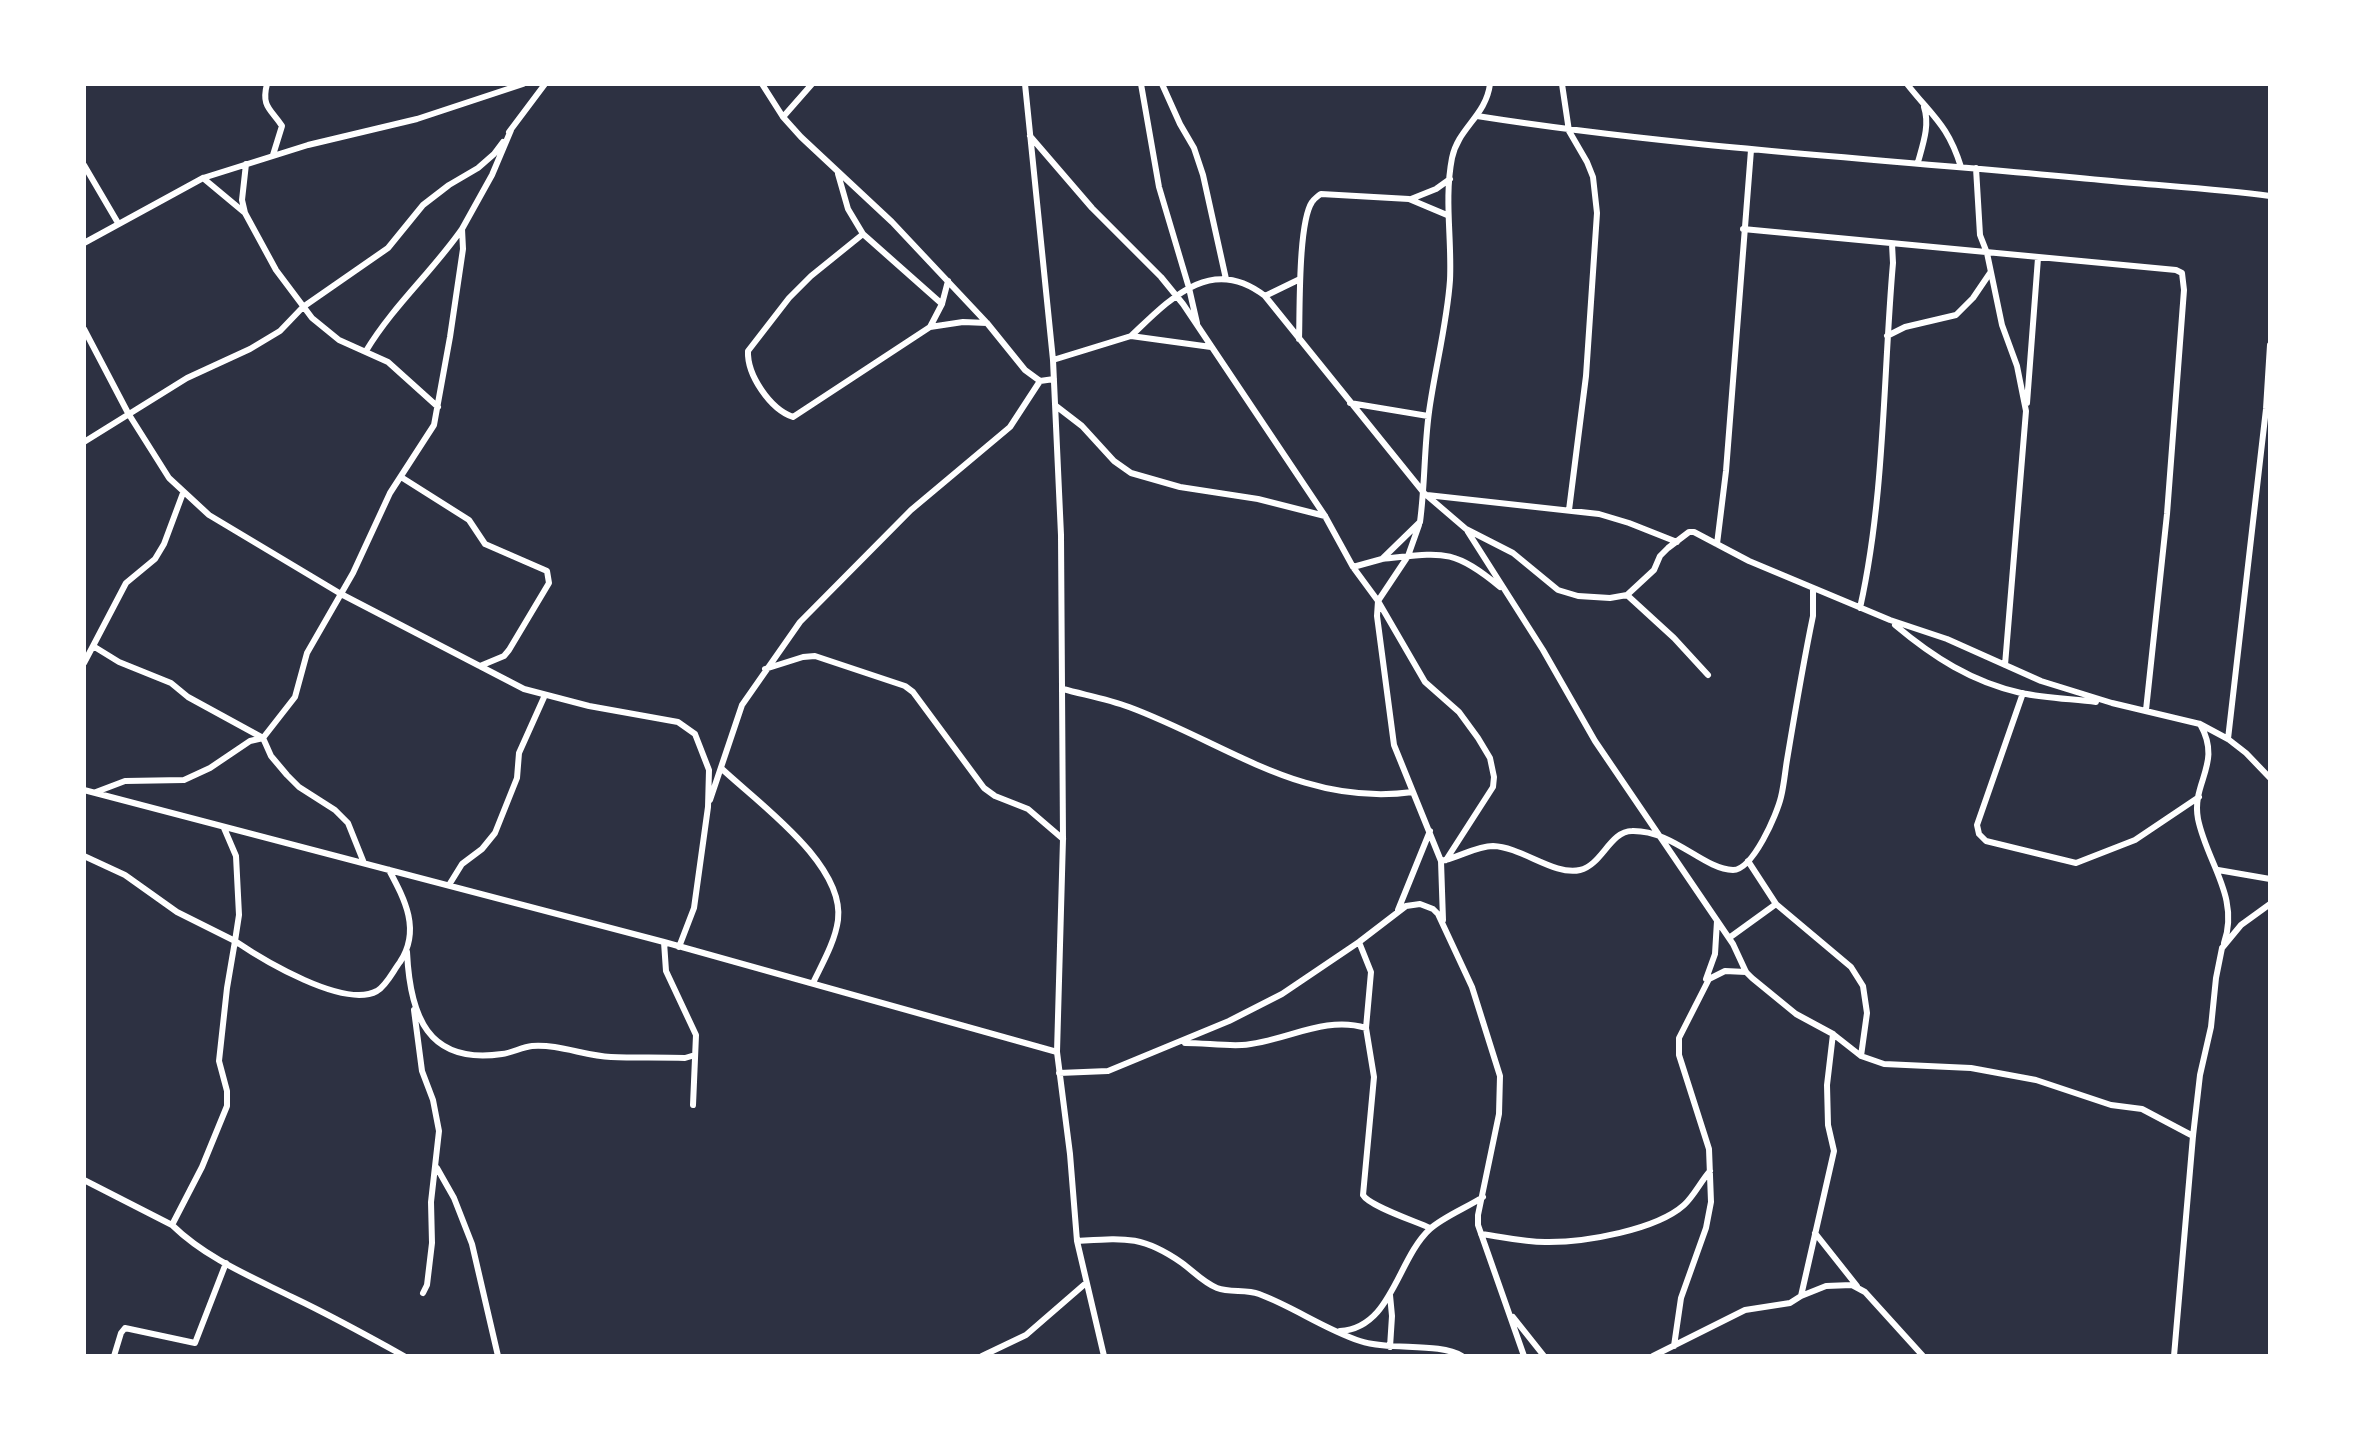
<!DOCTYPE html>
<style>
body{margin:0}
#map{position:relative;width:2354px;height:1440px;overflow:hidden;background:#2d3142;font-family:"Alegreya Sans",sans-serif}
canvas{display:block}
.frame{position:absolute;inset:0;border:86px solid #fff;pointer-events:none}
</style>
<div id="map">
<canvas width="2354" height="1440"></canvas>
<div class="frame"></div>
</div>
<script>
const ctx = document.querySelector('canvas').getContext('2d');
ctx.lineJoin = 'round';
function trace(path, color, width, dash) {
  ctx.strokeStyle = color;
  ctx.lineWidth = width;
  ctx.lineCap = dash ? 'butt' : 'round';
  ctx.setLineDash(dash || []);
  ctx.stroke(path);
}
trace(new Path2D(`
 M 267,84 C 261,107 271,109 282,126 L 273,155
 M 762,84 L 783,117 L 801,137 L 892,222 L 987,323 L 1025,370 L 1040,381 L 1054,379
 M 1025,84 L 1053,360 L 1061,535 L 1063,839 L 1057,1052 L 1070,1154 L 1077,1241 L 1104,1356
 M 1141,84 L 1159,187 L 1189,288 L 1197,323
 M 1162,84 L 1180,124 L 1194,148 L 1203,175 L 1226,279
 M 1562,84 L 1569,131 L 1587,162 L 1593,177 L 1597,213 L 1586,376 L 1569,510
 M 1907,84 C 1933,117 1948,125 1961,167
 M 1477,116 C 1687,149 1901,160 2112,181 C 2165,186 2218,189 2270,196
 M 783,117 L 812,84
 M 509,132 L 545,84
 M 1030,136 L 1092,208 L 1161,277 L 1183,304 L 1325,516 L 1353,567 L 1378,601 L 1425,682 L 1459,712 L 1478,738 L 1490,758 L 1494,777 L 1493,787 L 1446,860
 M 1918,162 C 1923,144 1930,125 1924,107
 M 84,165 L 118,223
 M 1976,168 L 1980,235 L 1987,253 L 2002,325 L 2017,366 L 2026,411 L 2005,665
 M 838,174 L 848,209 L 863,234 L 942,304
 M 203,178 L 245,213 L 276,270 L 312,318 L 339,340 L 388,362 L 438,407
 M 1411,199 L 1436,189 L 1450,179
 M 245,213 L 242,200 L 246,164
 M 1743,229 L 2176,270 L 2182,273 L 2184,290 L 2167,514 L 2146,710
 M 863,234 L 811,276 L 789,298 L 748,351 C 747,375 770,409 793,417 L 930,327 L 963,322 L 987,323
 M 84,243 L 203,178 L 308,145 L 417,119 L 523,84
 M 1265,296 L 1300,279
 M 930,327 L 942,304 L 948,281
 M 84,329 L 128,413 L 169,478 L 209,515 L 341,594 L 524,689 L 589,706 L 678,722 L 695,734 L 709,770 L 708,807 L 694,908 L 679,947
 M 1131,336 C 1170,299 1211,254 1265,296 L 1424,493 L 1466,529 L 1513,553 L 1558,590 L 1578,596 L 1610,598 L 1627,595 L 1654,570 L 1660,556 L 1668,548 L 1689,532 L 1694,532 L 1749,561 L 1890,620 L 1947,639 L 2041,681 L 2112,703 L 2200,724 L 2228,739 L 2246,753 L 2270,778
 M 1887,336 L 1905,327 L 1956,315 L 1973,298 L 1990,273
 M 1299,339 C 1300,312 1298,223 1312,202 C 1312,201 1320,194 1321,194 L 1409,199 L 1447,215
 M 366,351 C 393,306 432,272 462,229
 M 1053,360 L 1131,336 L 1211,347
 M 1350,403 L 1428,416
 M 2027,403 L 2038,258
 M 1056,406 L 1082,426 L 1114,461 L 1131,473 L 1180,487 L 1258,499 L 1325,516
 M 84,442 L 187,378 L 250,349 L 280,331 L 303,307 L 388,248 L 423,205 L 449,185 L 478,168 L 494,154 L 503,142
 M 401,477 L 469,520 L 485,544 L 547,571 L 549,583 L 509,650 L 504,656 L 480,666
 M 183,493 L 164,544 L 155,559 L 126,583 L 93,646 L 119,662 L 171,683 L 188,697 L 263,738 L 271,756 L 287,775 L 299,787 L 335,810 L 348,823 L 364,863
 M 1427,495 L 1599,514 L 1629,523 L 1677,542
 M 1419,525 L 1408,556 L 1378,601 L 1377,616 L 1394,745 L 1441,861 L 1443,920
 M 1468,532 L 1543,650 L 1595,741 L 1733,944 L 1746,972 L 1752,978 L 1796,1014 L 1833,1034 L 1861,1056 L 1884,1064 L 1971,1068 L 2036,1080 L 2111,1105 L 2142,1109 L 2193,1136
 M 1717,544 L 1726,471 L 1751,150
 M 1382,559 C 1441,553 1452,547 1500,587
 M 1353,567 L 1382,559 L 1420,522 C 1425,485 1424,449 1429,412 C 1435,368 1447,324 1450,280 C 1452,239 1444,199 1452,158 C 1458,128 1486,116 1490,84
 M 1627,595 L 1674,638 L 1708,675
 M 1860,608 C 1885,496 1883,377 1893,263 L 1892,244
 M 1895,625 C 1933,657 1972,682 2021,693 C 2045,698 2072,699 2096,702
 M 84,663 L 93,646
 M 765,669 L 803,657 L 815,656 L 905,686 L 913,692 L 984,788 L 995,796 L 1028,809 L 1063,839
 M 1063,689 C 1085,695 1108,699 1129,707 C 1226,743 1303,807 1413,792
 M 2023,693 L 1977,825 L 1979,834 L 1986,841 L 2076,863 L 2135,840 L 2199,797
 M 2200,724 C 2223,764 2191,782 2198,819 C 2207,863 2240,897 2224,943
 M 2228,739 L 2266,409 L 2270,345
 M 721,768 C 758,803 845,864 838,920 C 835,942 822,964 813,983
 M 84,790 L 664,942 L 1057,1052
 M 96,792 L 125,781 L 184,780 L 210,768 L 250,741 L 263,738 L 295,697 L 307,653 L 353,573 L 390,493 L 434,425 L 450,337 L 463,249 L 462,229 L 492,175 L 511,130
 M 710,800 L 742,705 L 800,622 L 911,510 L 1010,427 L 1040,381
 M 84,856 L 125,875 L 177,912 L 235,941 L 239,915 L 236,856 L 224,828
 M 1441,861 C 1458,858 1476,846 1493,846 C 1522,847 1554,876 1580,870 C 1602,865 1610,831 1632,831 C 1673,830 1703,869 1733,870 C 1753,870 1777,814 1781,797 C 1784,785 1785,772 1787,760 C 1795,712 1803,664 1813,616 L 1813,588
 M 1748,861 L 1776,904 L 1851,967 L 1863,986 L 1867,1013 L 1861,1056
 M 389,870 C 405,900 421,930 400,962 C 393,971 387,985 377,991 C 344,1009 263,960 235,941 L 227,988 L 219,1061 L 227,1091 L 227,1106 L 202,1167 L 172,1225 C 207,1259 252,1277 294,1298 C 332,1316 368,1336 404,1356
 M 2218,870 L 2270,879
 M 449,885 L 462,864 L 482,849 L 495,833 L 517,778 L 519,753 L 545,695
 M 1398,910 L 1430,831
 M 1729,938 L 1776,904
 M 664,942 L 666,971 L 696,1035 L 693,1105
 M 1359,942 L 1371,972 L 1366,1028 L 1374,1077 L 1363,1195 C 1369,1206 1415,1221 1430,1228
 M 407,952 C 410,1015 427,1065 502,1054 C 512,1053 522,1047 532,1046 C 559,1044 585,1056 611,1057 C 636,1058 661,1057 685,1058 L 695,1055
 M 1706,979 L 1715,954 L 1717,921
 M 414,1010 L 422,1071 L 433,1100 L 439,1131 L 431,1202 L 432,1243 L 427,1285 L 423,1293
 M 1185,1043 C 1204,1043 1224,1046 1242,1045 C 1284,1042 1324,1015 1366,1028
 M 1059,1073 L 1108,1071 L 1229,1021 L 1282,994 L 1359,942 L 1406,906 L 1420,904 L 1433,909 L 1438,914 L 1472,987 L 1500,1076 L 1499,1114 L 1478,1215 L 1478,1225 L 1524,1356
 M 437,1168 L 454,1198 L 472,1244 L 498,1356
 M 84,1180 L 172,1225
 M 1815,1233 L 1857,1286
 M 1481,1234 C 1504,1237 1526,1243 1549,1242 C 1586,1242 1656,1230 1684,1205 C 1694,1196 1701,1181 1710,1171
 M 1077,1241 C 1124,1238 1142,1235 1182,1263 C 1193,1271 1204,1283 1217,1288 C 1230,1293 1246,1289 1259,1294 C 1294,1307 1324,1329 1360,1341 C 1389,1351 1439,1342 1462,1356
 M 1390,1295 L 1392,1316 L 1390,1347
 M 1801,1296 L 1834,1151 L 1828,1125 L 1827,1085 L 1833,1034
 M 1513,1317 L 1544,1356
 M 1340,1331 C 1392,1328 1397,1259 1430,1229 C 1443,1217 1468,1207 1483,1197
 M 1674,1346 L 1681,1298 L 1706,1228 L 1711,1202 L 1709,1149 L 1679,1055 L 1679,1038 L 1709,979 L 1725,971 L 1746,972
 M 114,1356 L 121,1333 L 125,1328 L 195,1343 L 226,1263
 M 982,1356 L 1026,1335 L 1086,1283
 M 1653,1356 L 1745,1310 L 1790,1303 L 1801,1296 L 1826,1286 L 1852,1285 L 1865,1292 L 1923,1356
 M 2174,1356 L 2193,1136 L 2200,1075 L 2211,1027 L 2216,978 L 2222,948 L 2241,925 L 2270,904`), '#fff', 6);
</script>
